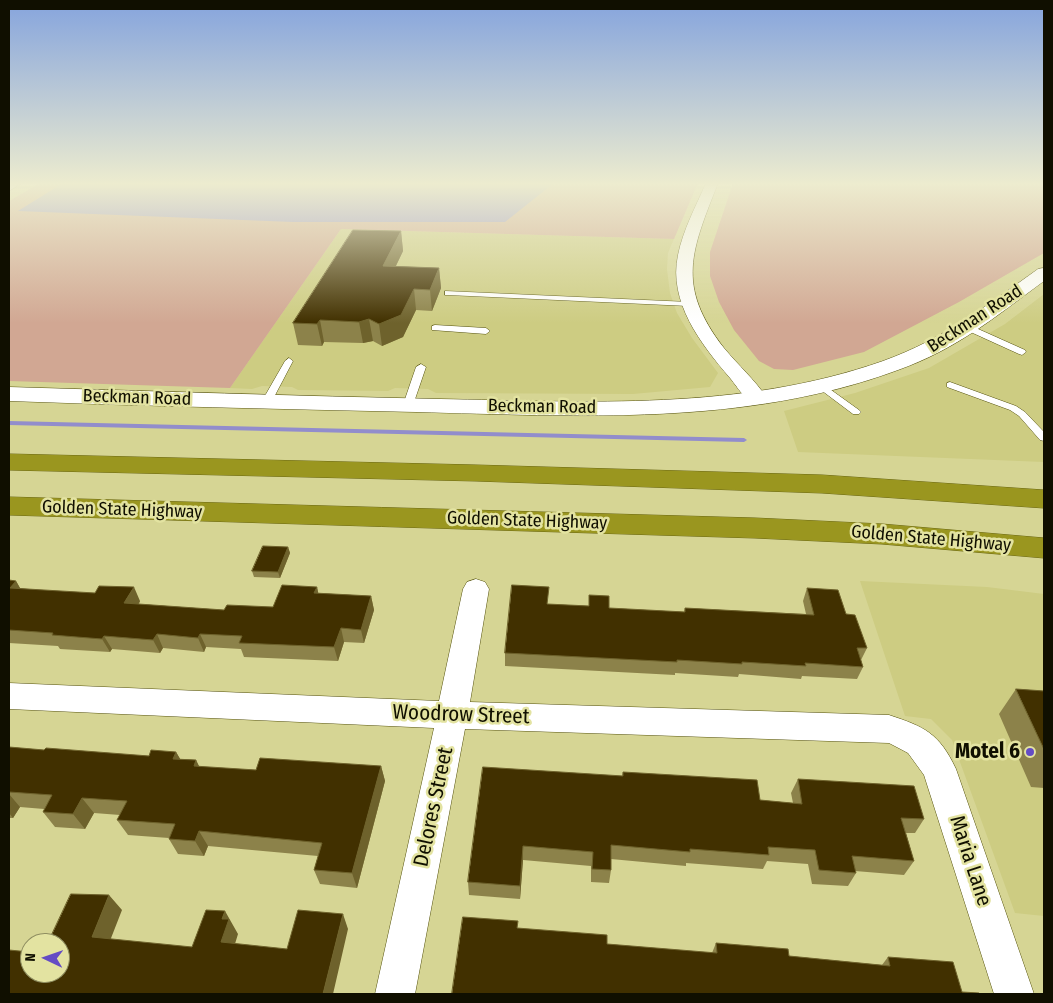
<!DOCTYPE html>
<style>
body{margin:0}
#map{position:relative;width:1053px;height:1003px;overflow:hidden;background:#d6d594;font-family:"Fira Sans Condensed",sans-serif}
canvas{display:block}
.frame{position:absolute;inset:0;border:10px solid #100f00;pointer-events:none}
.north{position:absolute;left:20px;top:933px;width:50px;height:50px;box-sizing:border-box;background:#e3e3a1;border:1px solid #8f8e61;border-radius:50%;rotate:273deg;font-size:14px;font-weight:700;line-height:20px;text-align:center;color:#100f00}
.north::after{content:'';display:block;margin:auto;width:18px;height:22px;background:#644cc4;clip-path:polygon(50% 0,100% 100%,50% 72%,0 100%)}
</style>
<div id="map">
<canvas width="1053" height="1003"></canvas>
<div class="frame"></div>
<div class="north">N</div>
</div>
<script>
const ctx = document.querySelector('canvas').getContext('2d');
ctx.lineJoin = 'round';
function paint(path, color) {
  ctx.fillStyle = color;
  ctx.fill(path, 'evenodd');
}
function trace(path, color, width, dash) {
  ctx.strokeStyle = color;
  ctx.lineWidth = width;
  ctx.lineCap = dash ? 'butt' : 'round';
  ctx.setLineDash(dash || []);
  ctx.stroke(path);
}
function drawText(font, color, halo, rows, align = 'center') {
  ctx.font = font + ' "Fira Sans Condensed",sans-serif';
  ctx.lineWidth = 5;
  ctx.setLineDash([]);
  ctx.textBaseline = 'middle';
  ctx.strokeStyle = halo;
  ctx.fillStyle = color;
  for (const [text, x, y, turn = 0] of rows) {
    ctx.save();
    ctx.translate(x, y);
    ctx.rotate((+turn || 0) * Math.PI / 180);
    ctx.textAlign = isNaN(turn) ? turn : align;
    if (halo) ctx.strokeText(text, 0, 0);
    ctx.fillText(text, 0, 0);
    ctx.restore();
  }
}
paint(new Path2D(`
 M 341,229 L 674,239 L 668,253 L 667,269 L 670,293 L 677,313 L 692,338 L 718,373 L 710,387 L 633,394 L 436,393 L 428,389 L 395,388 L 388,391 L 298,390 L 292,387 L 262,386 L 252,389 L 230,388 Z
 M 1044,294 L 1044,462 L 798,452 L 784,411 L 855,393 L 929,368 L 1005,324 Z
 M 860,581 L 987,587 L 1044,594 L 1044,916 L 1015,913 L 952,740 L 931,719 L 905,716 Z`), '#cdcc82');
paint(new Path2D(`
 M 40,183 L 698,183 L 674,239 L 341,229 L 230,388 L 9,381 L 9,201 Z
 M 733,183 L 1044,183 L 1044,253 L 959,302 L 864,352 L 793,370 L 774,369 L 759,361 L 734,330 L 719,302 L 710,276 L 710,252 Z`), '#d1a793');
paint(new Path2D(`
 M 63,183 L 554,183 L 505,222 L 293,222 L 18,211 Z`), '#928dcc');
paint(new Path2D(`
 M 9,421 L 744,438 L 747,440 L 744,442 L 9,425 Z`), '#928dcc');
const lane = new Path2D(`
 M 445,291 L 689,302 L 693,304 L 689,306 L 448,295 L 445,295 Z
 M 967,324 L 1025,350 L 1026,352 L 1022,355 L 1019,354 L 964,329 L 964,325 Z
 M 435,325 L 486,328 L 490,331 L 486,334 L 432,330 L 432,326 Z
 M 289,358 L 293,361 L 272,401 L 270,403 L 264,403 L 262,401 L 285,361 Z
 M 421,364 L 426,367 L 413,405 L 411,407 L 405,407 L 403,405 L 416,367 Z
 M 820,382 L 859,410 L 861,412 L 859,414 L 853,414 L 817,387 L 817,383 Z
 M 950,382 L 1016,406 L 1025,412 L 1044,432 L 1044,441 L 1040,440 L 1019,416 L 1010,410 L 947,387 L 947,383 Z`);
const street = new Path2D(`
 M 9,183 L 22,183 L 9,191 Z
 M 706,183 L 718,183 C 692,250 675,285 724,348 C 738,365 755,380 767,398 L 764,402 C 747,406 740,390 730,378 C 701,344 668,302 678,255 C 683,230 696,206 706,183 Z
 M 476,579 L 485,582 L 489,589 L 470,702 L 889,715 C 925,727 939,733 956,769 L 1034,994 L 994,994 L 924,775 L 908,753 L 889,743 L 465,729 L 415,994 L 375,994 L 434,728 L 9,709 L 9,683 L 439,701 L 463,589 L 467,582 Z`);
const secondary = new Path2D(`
 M 1044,268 L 1044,281 C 995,317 957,349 898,370 C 744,427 577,416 416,412 C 280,409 144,406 9,401 L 9,387 C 153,391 296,396 440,399 C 588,402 741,411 883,361 C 944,339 986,306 1038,269 Z`);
const highway = new Path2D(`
 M 9,454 L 476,465 L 822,475 L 1044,490 L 1044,508 L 822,493 L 476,481 L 9,470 Z
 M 9,497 L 755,518 L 882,524 L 1044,538 L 1044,558 L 882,544 L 755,538 L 9,515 Z`);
trace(lane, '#55520e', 1);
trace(street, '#55520e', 1);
trace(secondary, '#55520e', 1);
trace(highway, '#6a6714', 1);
paint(lane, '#fff');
paint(street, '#fff');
paint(secondary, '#fff');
paint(highway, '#9a961f');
paint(new Path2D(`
 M 401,231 L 403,251 L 396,266 L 439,268 L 441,288 L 432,311 L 416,310 L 403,337 L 382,346 L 373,341 L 363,343 L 324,342 L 322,346 L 298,345 L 293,323 Z
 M 288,547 L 290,553 L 280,578 L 254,577 L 252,571 Z
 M 9,580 L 16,581 L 20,588 L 140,601 L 139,604 L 224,610 L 273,607 L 317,587 L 318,593 L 371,596 L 374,610 L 364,643 L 344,642 L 338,661 L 244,657 L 241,649 L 206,647 L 204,652 L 163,648 L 160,653 L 112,649 L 110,652 L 60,649 L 58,646 L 9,643 Z
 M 807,588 L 846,614 L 867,648 L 861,660 L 863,667 L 857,679 L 802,676 L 801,679 L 739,674 L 738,677 L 675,673 L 675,675 L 505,666 L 505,653 L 548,604 L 589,606 L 589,595 L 609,608 L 684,612 L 685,608 L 806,614 L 803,601 Z
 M 1016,689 L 1044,691 L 1044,788 L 1031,787 L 999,714 Z
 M 9,747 L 44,750 L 149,756 L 176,752 L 180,759 L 196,760 L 199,767 L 256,770 L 381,766 L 385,781 L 357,888 L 320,884 L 314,870 L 318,856 L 208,846 L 204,856 L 178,854 L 169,839 L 169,838 L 128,835 L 117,820 L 120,815 L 94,813 L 85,829 L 55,827 L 43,812 L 44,809 L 20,807 L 13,818 L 9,818 Z
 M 623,772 L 760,800 L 793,803 L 791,793 L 798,779 L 924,819 L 915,833 L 906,833 L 914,861 L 904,875 L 855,871 L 856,873 L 848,886 L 812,884 L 808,864 L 767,861 L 763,869 L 686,863 L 686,866 L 611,859 L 611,870 L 609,883 L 591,882 L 591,866 L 523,860 L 520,899 L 469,895 L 468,882 L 622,776 Z
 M 518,928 L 607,944 L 712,953 L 716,943 L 789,956 L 882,965 L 888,957 L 962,992 L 452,994 Z`), '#8c824a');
paint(new Path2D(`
 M 401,231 L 403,251 L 386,286 L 383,266 Z
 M 439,268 L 441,288 L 432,311 L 430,290 Z
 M 414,289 L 416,310 L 403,337 L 382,346 L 379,324 Z
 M 369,319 L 373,341 L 363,343 L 359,322 Z
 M 320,320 L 324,342 L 322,346 L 317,324 Z
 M 288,547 L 290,553 L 280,578 L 278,572 Z
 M 16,581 L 24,595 L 10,588 Z
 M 134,587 L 140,601 L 131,617 L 124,603 Z
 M 317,587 L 320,601 L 314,593 Z
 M 371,596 L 374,610 L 364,643 L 361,630 Z
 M 341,628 L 344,642 L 338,661 L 334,647 Z
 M 157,634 L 163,648 L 160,653 L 153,640 Z
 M 200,634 L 206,647 L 204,652 L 198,638 Z
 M 104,636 L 112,649 L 110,652 L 102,639 Z
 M 176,752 L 185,767 L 173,759 Z
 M 196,760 L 204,776 L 194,766 Z
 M 381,766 L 385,781 L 357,888 L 352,873 Z
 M 9,794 L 20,807 L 13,818 L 9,813 Z
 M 82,798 L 94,813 L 85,829 L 73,814 Z
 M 199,831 L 208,846 L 204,856 L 195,841 Z
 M 523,846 L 523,860 L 520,899 L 520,886 Z
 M 109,895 L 122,910 L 106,951 L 92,937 Z
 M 225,911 L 238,934 L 231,957 L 221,942 L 222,919 Z
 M 343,914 L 348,929 L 333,994 L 323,994 Z`), '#6e622c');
const building = new Path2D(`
 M 353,230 L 401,231 L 383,266 L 439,268 L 430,290 L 414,289 L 401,315 L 379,324 L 369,319 L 359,322 L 320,320 L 317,324 L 293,323 Z
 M 263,546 L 288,547 L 278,572 L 252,571 Z
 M 9,580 L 16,581 L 10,588 L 95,593 L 99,586 L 134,587 L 124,603 L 224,610 L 227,605 L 273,607 L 282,585 L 317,587 L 314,593 L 371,596 L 361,630 L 341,628 L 334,647 L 239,643 L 242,636 L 200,634 L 198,638 L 157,634 L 153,640 L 104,636 L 102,639 L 52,635 L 53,633 L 9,630 Z
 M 512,585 L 549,587 L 547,604 L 589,606 L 589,595 L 609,596 L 609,608 L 685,612 L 685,608 L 814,615 L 807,588 L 838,590 L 846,614 L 855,615 L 867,648 L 857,648 L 863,667 L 805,663 L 806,666 L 742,662 L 742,664 L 677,660 L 677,662 L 505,653 Z
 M 1016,689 L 1044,691 L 1044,749 Z
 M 9,747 L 44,750 L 46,748 L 149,756 L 151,750 L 176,752 L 173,759 L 196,760 L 194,766 L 256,770 L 260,758 L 381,766 L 352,873 L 314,870 L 322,843 L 199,831 L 195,841 L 169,839 L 175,824 L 117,820 L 127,801 L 82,798 L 73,814 L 43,812 L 52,795 L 9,792 Z
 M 483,767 L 623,776 L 623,772 L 757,780 L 760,800 L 802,804 L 798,779 L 914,786 L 924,819 L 901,818 L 914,861 L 852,856 L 856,873 L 819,870 L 815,850 L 768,847 L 769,855 L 690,849 L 690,852 L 611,845 L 611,870 L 592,869 L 593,852 L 523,846 L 520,886 L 468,882 Z
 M 71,894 L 109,895 L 92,937 L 192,947 L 206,910 L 225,911 L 222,919 L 229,919 L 221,942 L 287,949 L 298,910 L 343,914 L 323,994 L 9,994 L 9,950 L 30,952 L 30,973 L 60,973 L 60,943 L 48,943 Z
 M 463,917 L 518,921 L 517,928 L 607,935 L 607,944 L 717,953 L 716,943 L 788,949 L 789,956 L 890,966 L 888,957 L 953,962 L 962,992 L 979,993 L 979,994 L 452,994 Z`);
paint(building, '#413000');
trace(building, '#6e622c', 1);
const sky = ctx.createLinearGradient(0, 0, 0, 323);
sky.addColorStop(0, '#85a4dd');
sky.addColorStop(0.57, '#edeccf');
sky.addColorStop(1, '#edeccf00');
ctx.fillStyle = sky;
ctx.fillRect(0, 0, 1053, 323);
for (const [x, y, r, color] of [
 [1030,752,5,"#644cc4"]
]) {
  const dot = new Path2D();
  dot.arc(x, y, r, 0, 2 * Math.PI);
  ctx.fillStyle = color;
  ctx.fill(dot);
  trace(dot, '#e3e3a1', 2);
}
drawText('18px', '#100f00', '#e3e3a1', [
 ["Beckman Road",975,319,-33],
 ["Beckman Road",137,398,2],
 ["Beckman Road",542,407,1],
 ["Golden State Highway",122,510,2],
 ["Golden State Highway",527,521,2],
 ["Golden State Highway",931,539,5]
]);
drawText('21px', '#100f00', '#e3e3a1', [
 ["Woodrow Street",461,715,2],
 ["Delores Street",434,807,-78],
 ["Maria Lane",970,861,72]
]);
drawText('bold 21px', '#100f00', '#e3e3a1', [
 ["Motel 6",1020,752]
], 'right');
</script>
